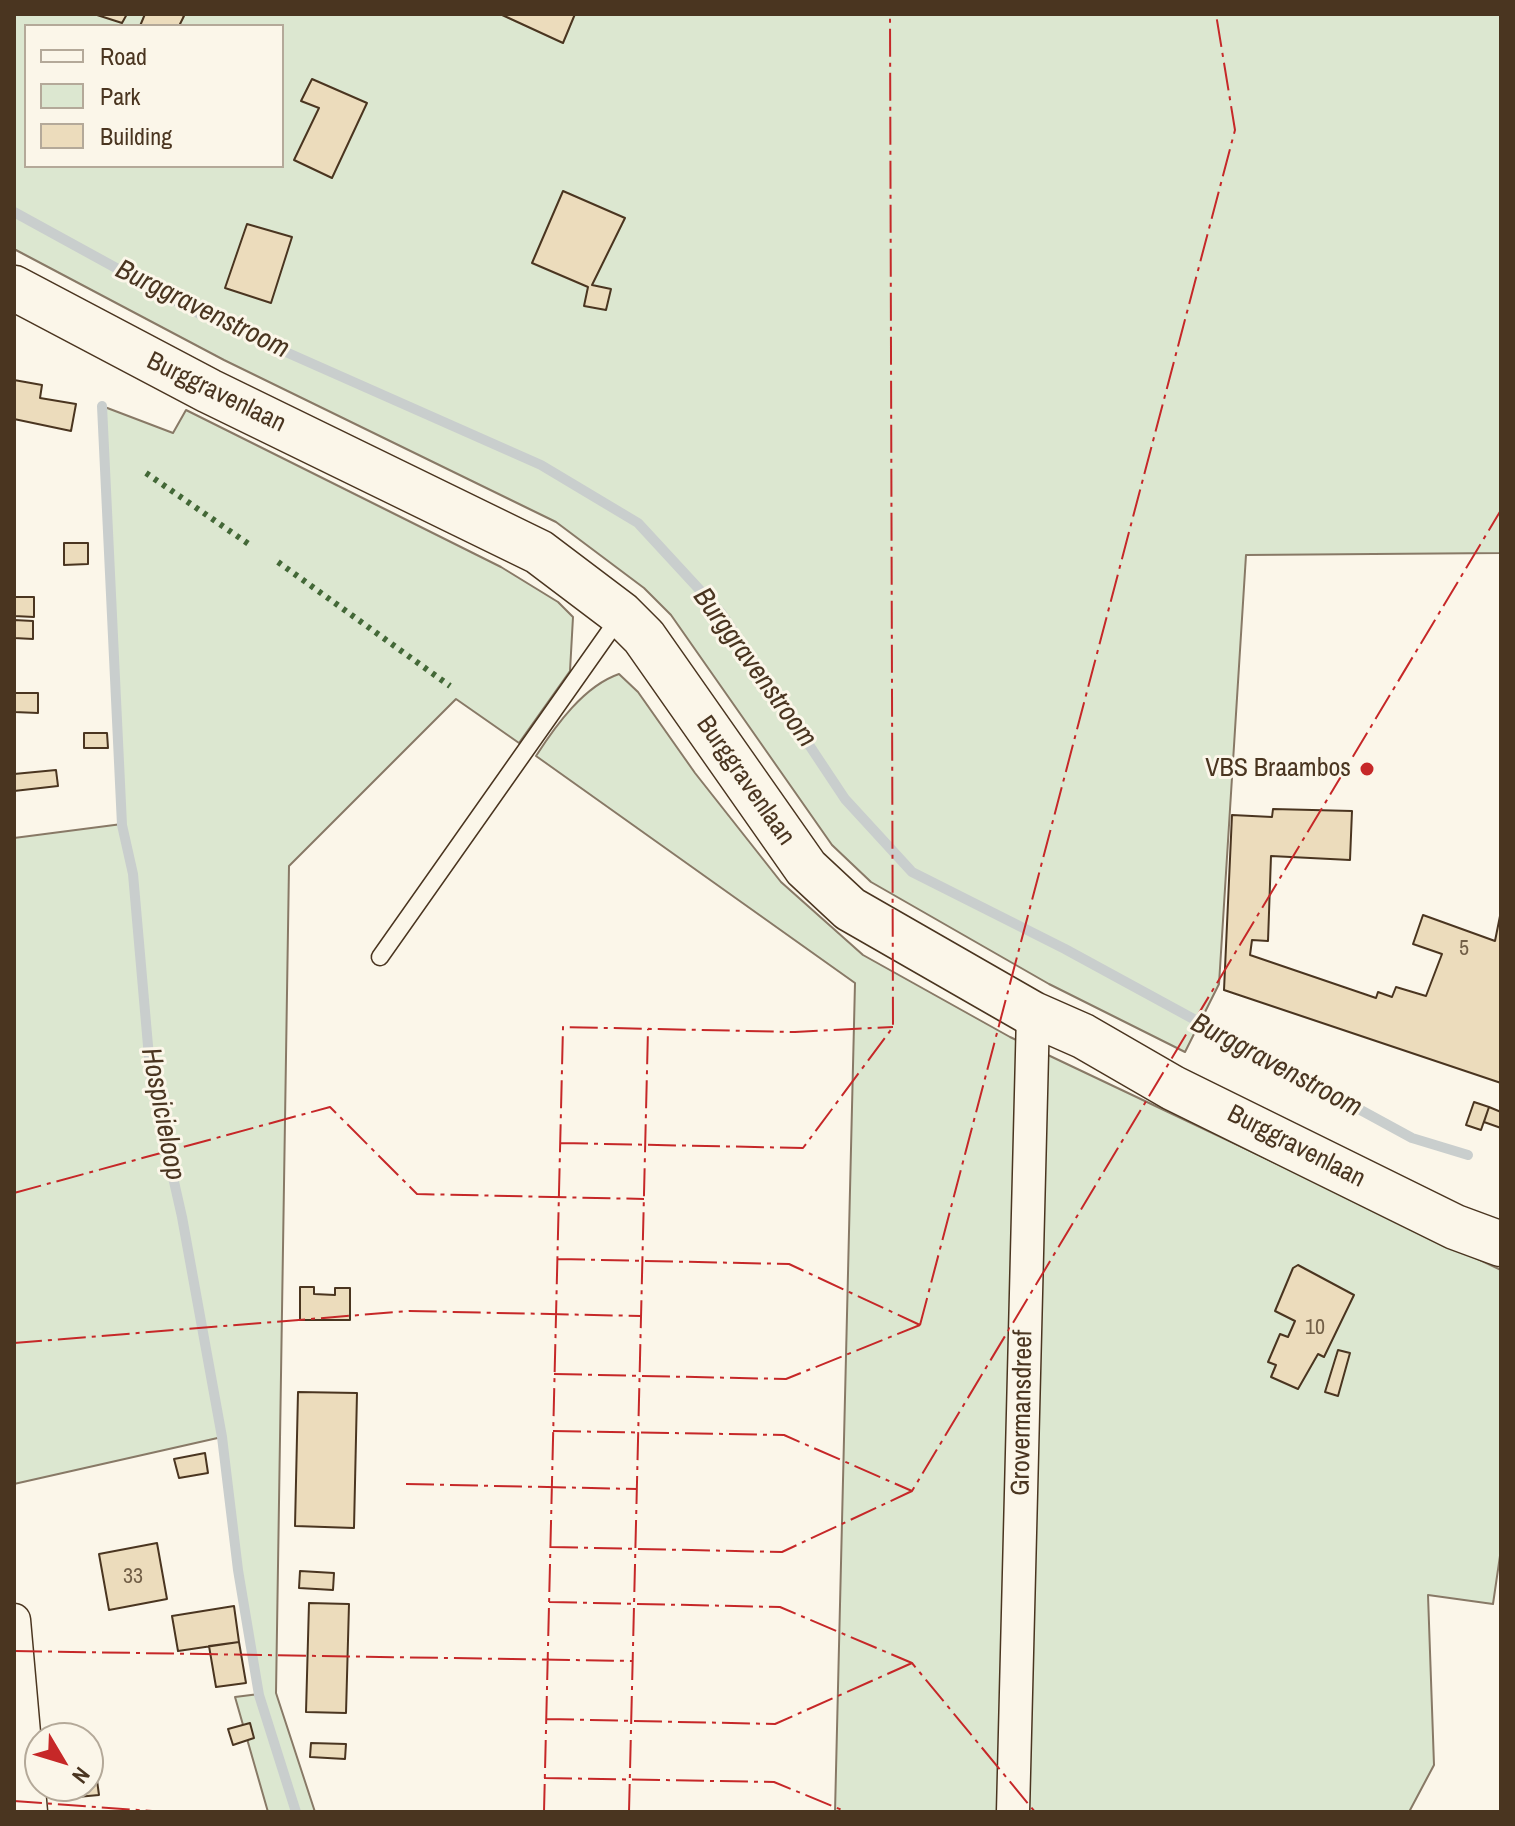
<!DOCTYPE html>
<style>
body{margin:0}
#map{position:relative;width:1515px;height:1826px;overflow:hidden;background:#fbf6e9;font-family:"Archivo Narrow",sans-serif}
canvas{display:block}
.frame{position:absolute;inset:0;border:16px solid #4a3520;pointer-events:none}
.legend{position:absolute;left:24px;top:24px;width:260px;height:144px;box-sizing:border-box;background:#fbf6e9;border:2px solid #b4a999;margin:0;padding:10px 14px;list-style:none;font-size:24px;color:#4a3520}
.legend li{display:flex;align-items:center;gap:16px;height:40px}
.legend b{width:40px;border:2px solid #b4a999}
.north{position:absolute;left:24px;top:1722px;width:80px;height:80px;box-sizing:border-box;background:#fbf6e9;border:2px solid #b4a999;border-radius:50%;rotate:128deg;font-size:22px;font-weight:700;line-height:32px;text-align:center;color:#4a3520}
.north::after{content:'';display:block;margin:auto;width:28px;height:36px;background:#c62828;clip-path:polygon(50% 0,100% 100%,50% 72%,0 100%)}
</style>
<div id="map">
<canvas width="1515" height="1826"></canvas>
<div class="frame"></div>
<ul class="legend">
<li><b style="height:10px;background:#fbf6e9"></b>Road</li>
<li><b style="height:22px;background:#dce7d0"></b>Park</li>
<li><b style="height:22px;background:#ecdcbc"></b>Building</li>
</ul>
<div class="north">N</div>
</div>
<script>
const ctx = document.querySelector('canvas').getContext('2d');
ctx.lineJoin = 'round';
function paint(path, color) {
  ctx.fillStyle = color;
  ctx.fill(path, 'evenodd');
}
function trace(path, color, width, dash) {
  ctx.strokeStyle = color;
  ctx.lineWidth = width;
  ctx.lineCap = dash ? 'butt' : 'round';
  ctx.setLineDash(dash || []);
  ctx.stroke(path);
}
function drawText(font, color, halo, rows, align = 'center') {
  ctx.font = font + ' "Archivo Narrow",sans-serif';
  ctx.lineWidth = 6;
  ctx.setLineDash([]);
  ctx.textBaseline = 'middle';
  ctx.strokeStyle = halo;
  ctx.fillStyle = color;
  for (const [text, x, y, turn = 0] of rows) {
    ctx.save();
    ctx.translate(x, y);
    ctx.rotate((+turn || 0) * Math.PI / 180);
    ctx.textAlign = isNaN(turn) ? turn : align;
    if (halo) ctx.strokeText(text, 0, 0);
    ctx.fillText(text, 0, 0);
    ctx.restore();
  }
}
const green = new Path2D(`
 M 14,14 L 1501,14 L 1501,553 L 1246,555 L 1219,984 L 1185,1052 L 1049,984 L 871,882 L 832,845 L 671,615 L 644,588 L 556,522 L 224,360 L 14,249 ZM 26,26 L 282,26 L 282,166 L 26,166 Z
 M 102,406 L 173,433 L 186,410 L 501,567 L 558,602 L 573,617 L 570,671 L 519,743 L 456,699 L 289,866 L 276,1693 L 315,1812 L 268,1812 L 235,1697 L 259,1694 L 238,1570 L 222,1437 L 14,1484 L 14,838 L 122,824 Z
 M 619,674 L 638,692 L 695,773 L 781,882 L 863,955 L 1010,1037 L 1501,1270 L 1501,1549 L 1493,1604 L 1428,1595 L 1434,1765 L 1409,1812 L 835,1812 L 855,983 L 536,756 C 556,725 584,686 619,674 Z`);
paint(green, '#dce7d0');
trace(green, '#887966', 2);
trace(new Path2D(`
 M 14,212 L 200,314 L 541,465 L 638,523 L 722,614 L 845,799 L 912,872 L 1065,949 L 1412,1138 L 1468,1155
 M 102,406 L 122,825 L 133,874 L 151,1080 L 182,1217 L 222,1437 L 238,1570 L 259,1695 L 296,1812`), '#c9cecd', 10);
const building = new Path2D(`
 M 94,14 L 127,14 L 122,23 Z
 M 145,14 L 180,14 L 184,16 L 179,26 L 140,26 Z
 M 500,14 L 575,14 L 563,43 Z
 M 312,79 L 367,103 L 332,178 L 294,160 L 319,108 L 301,101 Z
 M 563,191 L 625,218 L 592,285 L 611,289 L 606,310 L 584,306 L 588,287 L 532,263 Z
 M 247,224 L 292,237 L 271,303 L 225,288 Z
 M 14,380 L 42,385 L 40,398 L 76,404 L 71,431 L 14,419 Z
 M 64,543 L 88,543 L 88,564 L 64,565 Z
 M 14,597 L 34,597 L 34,617 L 14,616 Z
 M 14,620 L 33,621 L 33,639 L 14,638 Z
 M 14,693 L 38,693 L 38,713 L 14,712 Z
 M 84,733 L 107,733 L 108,748 L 84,748 Z
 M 56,770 L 58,786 L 14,791 L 14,774 Z
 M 1273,809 L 1352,811 L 1350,860 L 1271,856 L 1268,941 L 1252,940 L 1250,955 L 1376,998 L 1378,992 L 1392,997 L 1396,987 L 1426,996 L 1442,954 L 1413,944 L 1423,915 L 1495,941 L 1501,911 L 1501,1083 L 1224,990 L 1232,815 L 1272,817 Z
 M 1474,1102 L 1489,1107 L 1481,1130 L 1466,1125 Z
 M 1489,1107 L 1501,1112 L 1501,1128 L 1484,1122 Z
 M 1298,1265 L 1354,1295 L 1324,1357 L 1318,1354 L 1298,1389 L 1271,1377 L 1276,1365 L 1268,1362 L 1280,1334 L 1288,1337 L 1295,1321 L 1275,1311 L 1293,1268 Z
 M 300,1287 L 314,1287 L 314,1294 L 335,1295 L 335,1288 L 350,1288 L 350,1320 L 300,1320 Z
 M 1338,1350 L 1350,1353 L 1338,1396 L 1325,1392 Z
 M 298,1392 L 357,1393 L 354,1528 L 295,1526 Z
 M 205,1453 L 208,1473 L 179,1478 L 174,1459 Z
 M 157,1543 L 167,1599 L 109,1610 L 99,1554 Z
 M 300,1571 L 334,1573 L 333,1590 L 299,1588 Z
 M 309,1603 L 349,1604 L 346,1713 L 306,1712 Z
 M 234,1606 L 239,1642 L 178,1651 L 172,1616 Z
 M 239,1642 L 246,1683 L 216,1687 L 209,1646 Z
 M 250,1723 L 254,1738 L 233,1745 L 228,1729 Z
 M 311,1743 L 346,1744 L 345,1759 L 310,1757 Z
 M 96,1773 L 99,1795 L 77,1797 L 76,1786 L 88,1786 L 88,1774 Z`);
paint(building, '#ecdcbc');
trace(building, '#4a3520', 2);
const service = new Path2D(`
 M 380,957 L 621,615`);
const minor = new Path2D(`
 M 14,1620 L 31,1812
 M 1013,1812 L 1033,1014`);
const secondary = new Path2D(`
 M 14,288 L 209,391 L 539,552 L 621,614 L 644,637 L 806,868 L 850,909 L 1033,1014 L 1083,1036 L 1173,1088 L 1455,1227 L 1501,1244`);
trace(service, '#4a3520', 19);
trace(minor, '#4a3520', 35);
trace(secondary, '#4a3520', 47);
trace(service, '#fbf6e9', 16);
trace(minor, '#fbf6e9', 32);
trace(secondary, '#fbf6e9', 44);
trace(new Path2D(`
 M 146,473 L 250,545
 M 278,562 L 450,686`), '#436837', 6, [4, 6]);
trace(new Path2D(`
 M 560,1143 L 803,1148 L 893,1027 L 890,14
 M 14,1193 L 330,1107 L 417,1194 L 644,1199
 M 557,1259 L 789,1264 L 920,1325
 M 920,1325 L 1235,130 L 1216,14
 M 14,1343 L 409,1311 L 641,1316
 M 554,1374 L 786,1379 L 920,1325
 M 553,1431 L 784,1435 L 912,1491
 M 406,1484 L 637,1489
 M 550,1547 L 782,1552 L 912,1491 L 1501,510
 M 549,1602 L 780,1607 L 912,1663 L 1035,1812
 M 14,1651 L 633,1661
 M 546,1719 L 775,1724 L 912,1663
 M 544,1778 L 774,1782 L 847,1812
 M 14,1801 L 165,1812
 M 544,1812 L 563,1027 L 795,1032 L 893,1027
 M 629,1812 L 648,1029`), '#c62828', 2, [28, 6, 4, 6]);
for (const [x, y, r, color] of [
 [1367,769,8,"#c62828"]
]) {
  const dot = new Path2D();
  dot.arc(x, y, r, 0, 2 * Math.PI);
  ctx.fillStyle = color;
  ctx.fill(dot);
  trace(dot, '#fbf6e9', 3);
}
drawText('22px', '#725f47', null, [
 ["5",1464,949],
 ["10",1315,1328],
 ["33",133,1577]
]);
drawText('26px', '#4a3520', '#fbf6e9', [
 ["Burggravenlaan",216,393,26],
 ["Burggravenlaan",745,781,55],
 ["Burggravenlaan",1296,1147,27],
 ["Grovermansdreef",1023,1413,-89]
]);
drawText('26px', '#4a3520', '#fbf6e9', [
 ["VBS Braambos",1351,769]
], 'right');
drawText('italic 28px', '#4a3520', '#fbf6e9', [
 ["Burggravenstroom",202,310,26],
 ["Burggravenstroom",754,668,54],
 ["Burggravenstroom",1276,1066,28],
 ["Hospicieloop",162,1114,79]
]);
</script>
